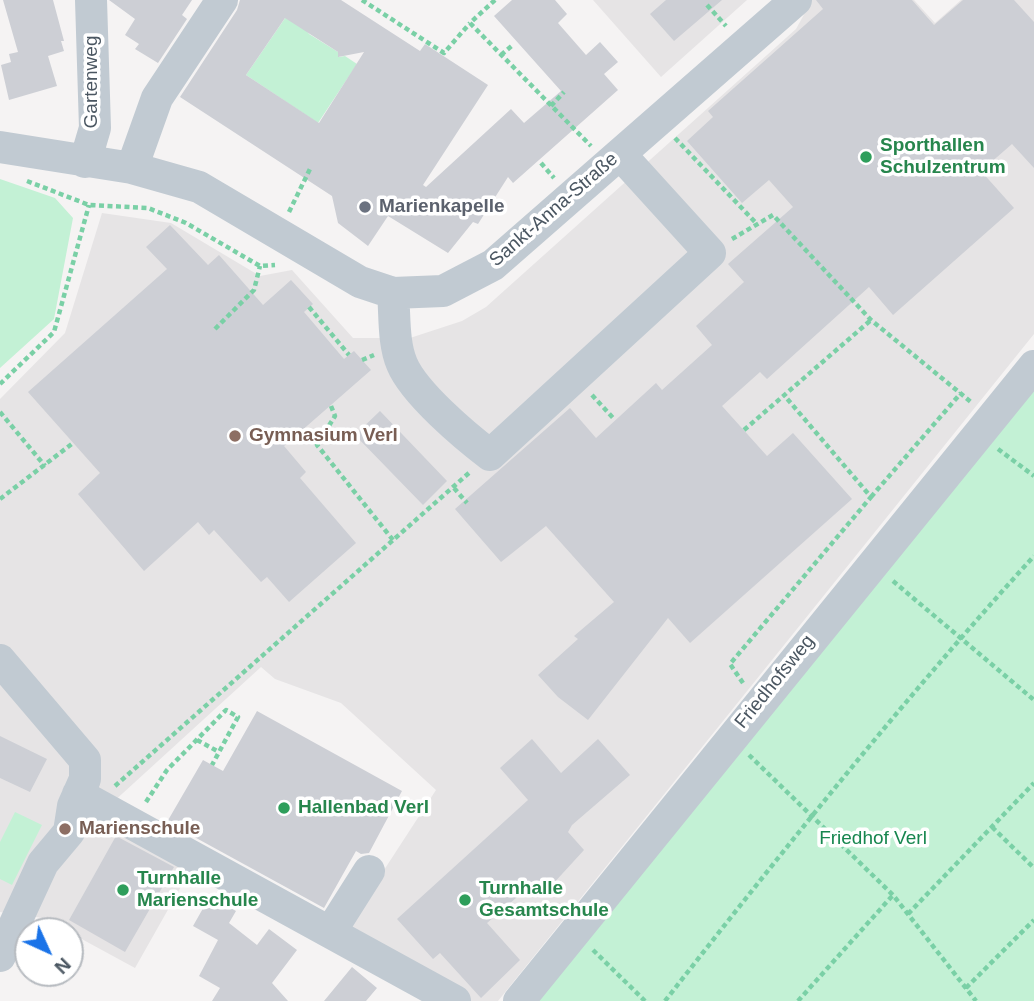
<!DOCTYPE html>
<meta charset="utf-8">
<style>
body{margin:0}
#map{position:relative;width:1034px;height:1001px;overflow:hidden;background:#f5f3f3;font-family:Helvetica,sans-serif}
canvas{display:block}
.north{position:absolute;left:14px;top:917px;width:70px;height:70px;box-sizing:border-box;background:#fff;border:2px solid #b7bbc0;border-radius:50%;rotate:135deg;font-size:19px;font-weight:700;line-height:28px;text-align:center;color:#4a5661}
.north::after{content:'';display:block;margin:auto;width:24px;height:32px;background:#1a73e8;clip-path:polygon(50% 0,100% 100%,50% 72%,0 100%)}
</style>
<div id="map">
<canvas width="1034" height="1001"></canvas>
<div class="north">N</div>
</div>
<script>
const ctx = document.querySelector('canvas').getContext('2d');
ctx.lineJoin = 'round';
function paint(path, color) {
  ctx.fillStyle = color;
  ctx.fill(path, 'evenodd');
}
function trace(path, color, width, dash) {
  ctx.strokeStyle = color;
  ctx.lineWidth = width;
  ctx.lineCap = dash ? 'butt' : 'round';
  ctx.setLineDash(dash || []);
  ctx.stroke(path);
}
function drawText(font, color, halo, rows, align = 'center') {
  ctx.font = font + ' Helvetica,sans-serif';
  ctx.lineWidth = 7;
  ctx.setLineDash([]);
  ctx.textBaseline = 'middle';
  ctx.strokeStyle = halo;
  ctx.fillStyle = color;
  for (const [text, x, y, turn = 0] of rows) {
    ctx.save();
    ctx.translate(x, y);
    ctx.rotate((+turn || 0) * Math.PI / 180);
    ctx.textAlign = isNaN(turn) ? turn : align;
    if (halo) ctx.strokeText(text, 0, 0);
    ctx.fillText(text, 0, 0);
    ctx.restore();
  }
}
paint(new Path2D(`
 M 593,0 L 747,0 L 661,77 Z
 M 812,0 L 914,0 L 935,23 L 961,0 L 1034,0 L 1034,334 L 498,1001 L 471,1001 L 347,927 L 436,790 L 341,703 L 275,679 L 261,667 L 111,804 L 200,853 L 135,968 L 43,918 L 0,912 L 0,399 L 65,333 L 102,213 L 171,223 L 260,276 L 292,270 L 353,338 L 410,338 L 462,321 L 486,307 L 796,29 Z`), '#e6e4e5');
paint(new Path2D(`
 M 292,8 L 309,34 L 338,52 L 339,57 L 345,56 L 357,64 L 318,123 L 246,75 Z
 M 0,179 L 55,198 L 73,218 L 54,319 L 0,368 Z
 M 1034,381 L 1034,1001 L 532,1001 Z
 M 15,812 L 42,825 L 12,885 L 0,879 L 0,842 Z`), '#c3f1d5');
paint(new Path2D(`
 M 3,0 L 53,0 L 64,41 L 61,41 L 64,51 L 48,56 L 57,86 L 9,100 L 1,65 L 11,62 L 9,54 L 18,52 Z
 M 109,0 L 192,0 L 182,15 L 187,19 L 158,63 L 135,49 L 139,44 L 125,35 L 135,19 Z
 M 240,0 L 341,0 L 420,51 L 425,44 L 488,85 L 423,185 L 426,187 L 511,109 L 524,123 L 561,91 L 494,16 L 512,0 L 555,0 L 567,14 L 558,23 L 586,55 L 600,42 L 618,62 L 604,74 L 618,90 L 513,183 L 508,177 L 478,224 L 473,222 L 448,253 L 388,216 L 368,246 L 338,223 L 332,196 L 180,97 L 237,10 ZM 285,18 L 338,52 L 338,57 L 364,52 L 319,123 L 246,75 Z
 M 666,0 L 722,0 L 674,41 L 650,14 Z
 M 816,0 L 912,0 L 934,25 L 963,0 L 1014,0 L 1034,22 L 1034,168 L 1012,144 L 981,171 L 1014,208 L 893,315 L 869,287 L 767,379 L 760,372 L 722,406 L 767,456 L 793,433 L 852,499 L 690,643 L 668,618 L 588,720 L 558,697 L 538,675 L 578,639 L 574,636 L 614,602 L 546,526 L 501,562 L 455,509 L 570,408 L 596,438 L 656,383 L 662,390 L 712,345 L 696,326 L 744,282 L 728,264 L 793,207 L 769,180 L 742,203 L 687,141 L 713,117 L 708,111 L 823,9 Z
 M 170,225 L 208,265 L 219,255 L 263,305 L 291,280 L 313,304 L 304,312 L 344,359 L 354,351 L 371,370 L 284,446 L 306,472 L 300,478 L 356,543 L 289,602 L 267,577 L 261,582 L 214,530 L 209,535 L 198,522 L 144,571 L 78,494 L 100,473 L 28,392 L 167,269 L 146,247 Z
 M 380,411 L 447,481 L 423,505 L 355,435 Z
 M 257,711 L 402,791 L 369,853 L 361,854 L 356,851 L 324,908 L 167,822 L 203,760 L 223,771 Z
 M 0,736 L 47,759 L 30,792 L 0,778 Z
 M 532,739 L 561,773 L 598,739 L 630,775 L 572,825 L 568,832 L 584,850 L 541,897 L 531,885 L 487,923 L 520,960 L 481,998 L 440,953 L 433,959 L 397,919 L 528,800 L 500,768 Z
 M 116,836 L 174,867 L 125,952 L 69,920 Z
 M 210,896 L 236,911 L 229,923 L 257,945 L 269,929 L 297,950 L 272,983 L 288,1001 L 212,1001 L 220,988 L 199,976 L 218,940 L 193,926 Z
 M 352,967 L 377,988 L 366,1001 L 324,1001 Z`), '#cdcfd5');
trace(new Path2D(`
 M 362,0 L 444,53 L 470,23
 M 495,0 L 470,23 L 591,146
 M 707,5 L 726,26
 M 501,55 L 514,44
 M 551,106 L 564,92
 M 675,138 L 756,223
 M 541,163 L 554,178
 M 27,181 L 89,205 L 148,208 L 186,223 L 260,266 L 275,265
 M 289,212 L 310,169
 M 732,239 L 773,215 L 871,320 L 971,402
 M 309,307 L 349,355
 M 215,329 L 254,290 L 260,266
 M 362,360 L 374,355
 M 0,384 L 54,332 L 89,205
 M 592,395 L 615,420
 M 331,406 L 335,416 L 317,445 L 393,540
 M 0,412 L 45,466
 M 744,430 L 871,320
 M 998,449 L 1034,476
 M 454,488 L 467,503
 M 871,497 L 961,393
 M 0,499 L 73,443
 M 893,581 L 1034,700
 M 743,683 L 730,664 L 871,497 L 784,395
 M 197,740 L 219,752
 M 749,755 L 893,895 L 976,1001
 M 115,786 L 470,472
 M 146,802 L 167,770 L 226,710 L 238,717 L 212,765
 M 992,827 L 1034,868
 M 908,914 L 1034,783
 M 593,950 L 645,1001
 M 966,988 L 1034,920
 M 665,1001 C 784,849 904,699 1034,556
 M 798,1001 L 893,895`), '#7ad0a6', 4.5, [5, 3.5]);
trace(new Path2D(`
 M 0,147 L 132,168 L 199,187 L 360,282 L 393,293 L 443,291 L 493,265 L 796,0
 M 85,162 L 95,128 L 91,0
 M 132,168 L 157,98 L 222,0
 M 393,293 C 395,315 393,343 402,364 C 414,393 465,436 490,455 L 710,253 L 620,154
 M 0,660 L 85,760 L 85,779 L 73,806 L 69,832 L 43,863 L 0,956
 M 78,794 L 455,1001
 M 331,931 L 369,871
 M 519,1001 L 1034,366`), '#c1cad2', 32);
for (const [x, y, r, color] of [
 [866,157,7,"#2e9e5b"],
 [365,207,7,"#6b7280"],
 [235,436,7,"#8d6e63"],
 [284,808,7,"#2e9e5b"],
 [65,829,7,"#8d6e63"],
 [123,890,7,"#2e9e5b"],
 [465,900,7,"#2e9e5b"]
]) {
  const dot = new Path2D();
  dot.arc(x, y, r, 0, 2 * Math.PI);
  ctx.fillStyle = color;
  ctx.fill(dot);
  trace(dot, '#fff', 2.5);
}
drawText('19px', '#4a5661', '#fff', [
 ["Gartenweg",92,82,-90],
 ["Sankt-Anna-Straße",554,210,-41],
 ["Friedhofsweg",775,682,-51]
]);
drawText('bold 19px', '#27864d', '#fff', [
 ["Sporthallen",880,146],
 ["Schulzentrum",880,168],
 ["Hallenbad Verl",298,808],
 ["Turnhalle",137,879],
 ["Marienschule",137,901],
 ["Turnhalle",479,889],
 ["Gesamtschule",479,911]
], 'left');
drawText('bold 19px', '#5b616d', '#fff', [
 ["Marienkapelle",379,207]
], 'left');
drawText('bold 19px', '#785e54', '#fff', [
 ["Gymnasium Verl",249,436],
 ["Marienschule",79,829]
], 'left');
drawText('19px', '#17864f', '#fff', [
 ["Friedhof Verl",873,839]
]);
</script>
